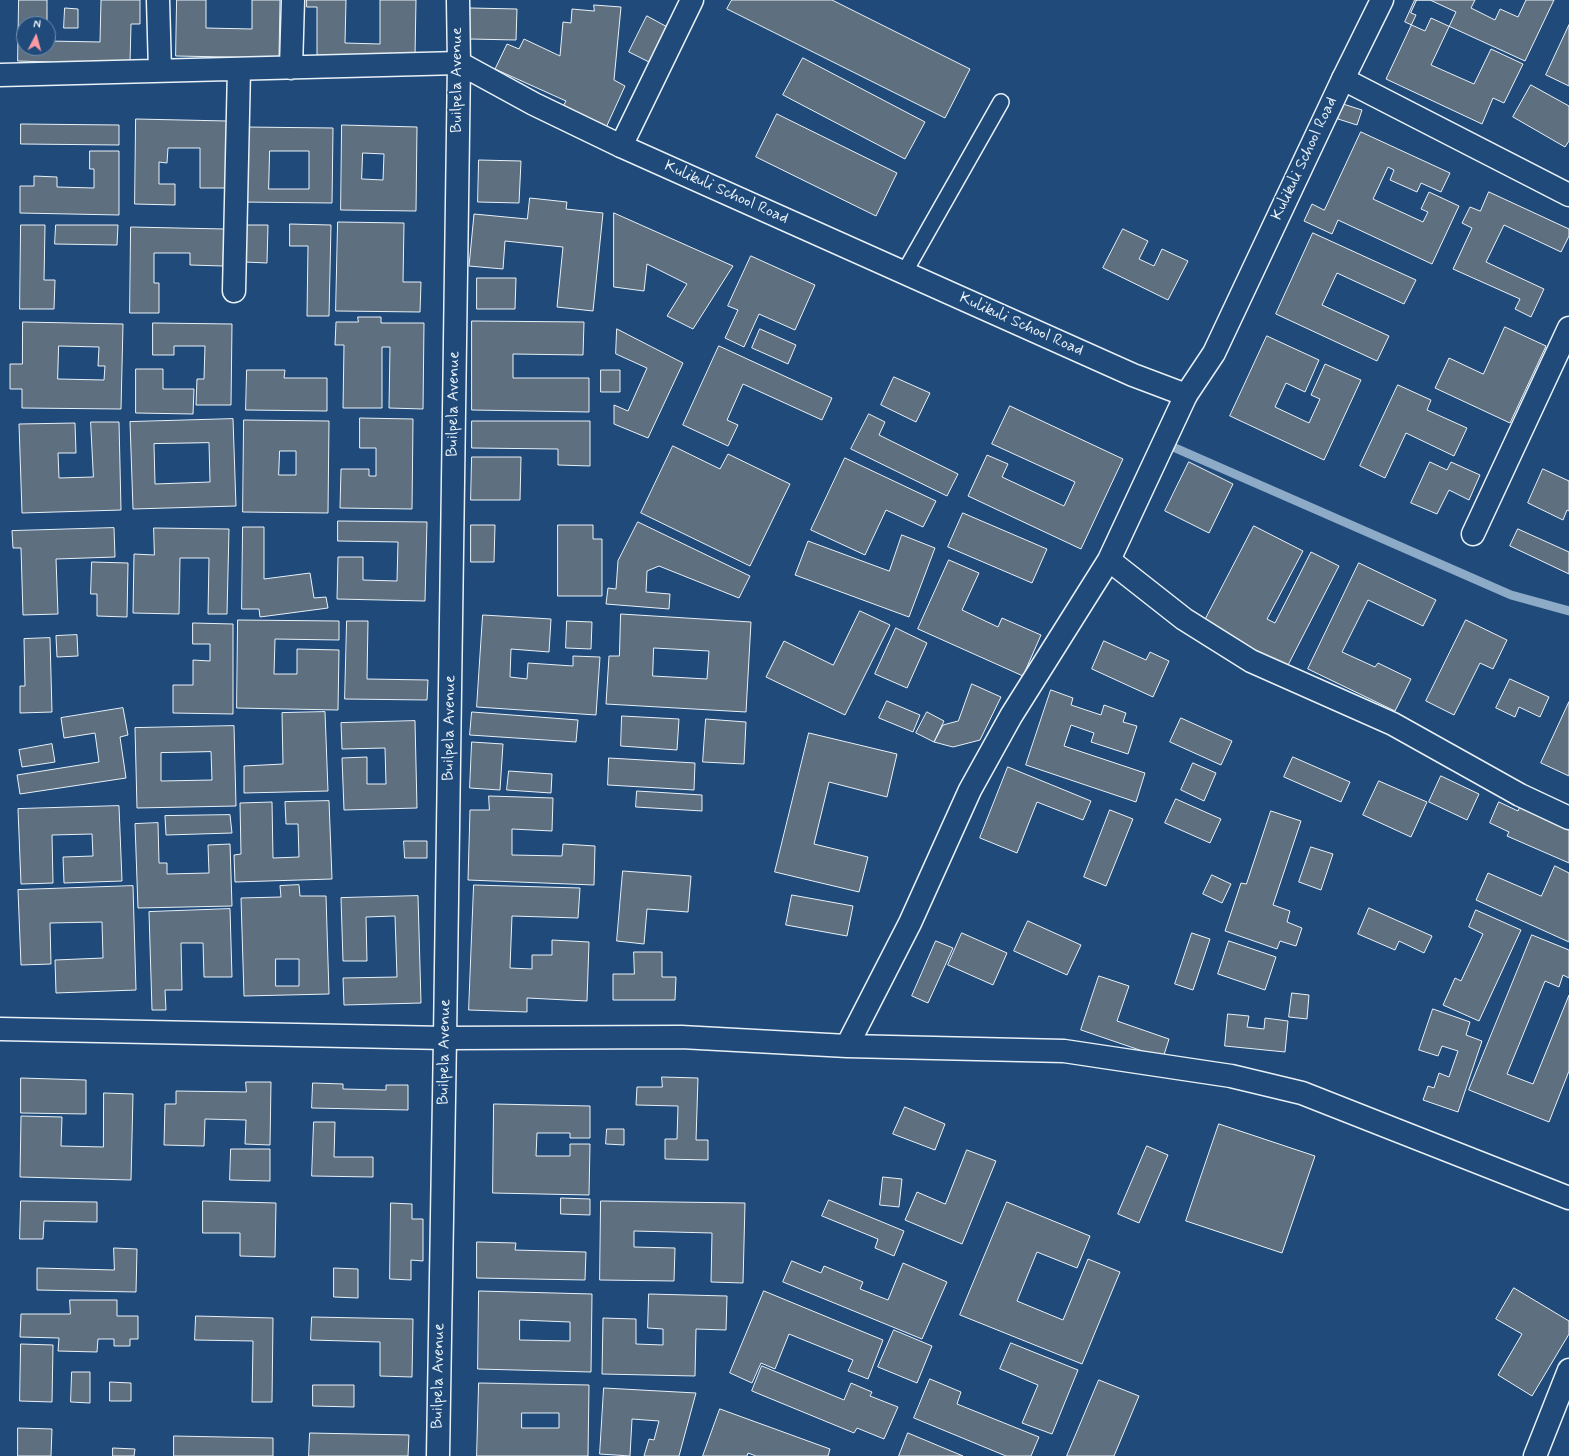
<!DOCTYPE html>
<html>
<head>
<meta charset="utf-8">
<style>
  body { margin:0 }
  #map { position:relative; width:1569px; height:1456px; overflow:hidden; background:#1f4a7a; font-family:Mynerve,sans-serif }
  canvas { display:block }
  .north { position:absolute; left:16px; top:16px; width:40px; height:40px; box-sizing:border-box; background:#1f4a7a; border:1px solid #6f8dac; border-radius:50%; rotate:6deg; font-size:11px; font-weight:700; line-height:16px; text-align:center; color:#e8f1f8 }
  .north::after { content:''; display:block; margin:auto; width:14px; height:18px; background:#ff9aa2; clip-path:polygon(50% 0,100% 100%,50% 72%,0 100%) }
</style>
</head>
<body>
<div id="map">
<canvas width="1569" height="1456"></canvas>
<div class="north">N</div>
</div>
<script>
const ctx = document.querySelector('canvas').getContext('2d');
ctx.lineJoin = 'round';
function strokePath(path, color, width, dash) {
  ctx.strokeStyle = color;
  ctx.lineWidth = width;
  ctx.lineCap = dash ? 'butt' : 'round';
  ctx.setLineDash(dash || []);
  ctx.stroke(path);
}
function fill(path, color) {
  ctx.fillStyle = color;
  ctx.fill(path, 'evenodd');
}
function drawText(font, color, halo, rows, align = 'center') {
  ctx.font = font + ' Mynerve,sans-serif';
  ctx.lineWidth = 3.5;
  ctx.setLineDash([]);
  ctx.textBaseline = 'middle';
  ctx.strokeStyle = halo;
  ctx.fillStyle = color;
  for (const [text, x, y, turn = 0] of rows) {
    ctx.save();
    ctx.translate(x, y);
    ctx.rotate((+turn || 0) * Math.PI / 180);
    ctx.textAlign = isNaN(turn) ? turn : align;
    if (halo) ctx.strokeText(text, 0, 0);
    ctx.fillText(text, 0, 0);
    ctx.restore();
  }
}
const stream = new Path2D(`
  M1173,447l338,148 58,16`);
const building = new Path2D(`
  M19,0h28v24h-23v24h24v-7l52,1 1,-42h39v24h-9l-1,39 -79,6v-7l-33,-1z
  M177,0h29v28l46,1v-29h28l-1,58 -103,-2z
  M307,0h39l-1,43 35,1v-44h36l-1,56 -98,-1v-48h-10z
  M732,0h100l138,69 -25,49 -218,-109z
  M1415,0h60l-4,8 24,12 5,-11 18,8 8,-17h28l-29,61 -94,-43 -6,13 -20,-9z
  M1417,0h13l26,12 -25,53 43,19 17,-35 32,15 -19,39 -11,-5 -11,26 -96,-45 30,-64 -5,-2z
  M594,5l27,2 -7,73 11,6 -21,46 -44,-20 6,-11 -71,-32 12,-25 12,5 5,-10 36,17 3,-34 8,1 1,-14 22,2z
  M65,8l13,1v19h-14z
  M470,8l47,1 -1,31 -46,-1z
  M647,16l24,13 -18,35 -24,-12z
  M1569,25v61l-23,-11z
  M803,58l122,64 -20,37 -122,-64z
  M1531,85l38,21v35l-4,6 -52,-30z
  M1343,104l19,6 -5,15 -19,-6z
  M777,114l120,59 -21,43 -120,-59z
  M136,119l91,2 -1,67h-26v-40h-32l-1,15 -8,-1v22h16v21l-40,-1z
  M21,124l98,1v20l-98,-1z
  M342,125l75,2 -1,84 -75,-1zM363,153l21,1 -1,26 -21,-1z
  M244,127l89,1 -1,75 -90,-1zM270,151h39v38h-40z
  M1361,132l89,41 -9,19 -20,-9 -4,9 -27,-12 4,-10 -6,-3 -15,32 50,23 5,-10 -7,-3 8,-17 30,14 -27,58 -94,-44 -6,14 -28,-13 8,-17 12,6z
  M90,151h29v64l-99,-2v-27h14v-10l23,1v10l37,1v-19h-4z
  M479,160l42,1 -2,42 -41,-1z
  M1489,192l80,37v7l-8,16 -57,-27 -18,37 58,27 -13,28 -16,-8 5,-10 -67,-30 19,-41 -10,-5 8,-16 10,4z
  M530,198l37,4 -1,7 37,4 -10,98 -36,-4 6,-60 -58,-6 -2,28 -34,-3 5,-52 53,5z
  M614,213l119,53 -40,63 -26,-13 20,-32 -40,-20 -3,27 -30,-4z
  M338,222l66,1 -1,59h18l-1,30 -84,-1z
  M290,224l41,1 -2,91h-22l1,-70h-18z
  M21,225h24l-1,55h11l-1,29h-34z
  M56,225h62l-1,20 -62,-1z
  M246,225h22l-1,38 -22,-1z
  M131,227l93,2 -1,37 -33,-1v-12h-36v30h5v30h-29z
  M1123,229l25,12 -9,18 15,7 8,-17 26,12 -20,39 -65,-32z
  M1313,233l103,47 -12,24 -67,-31 -15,32 67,31 -12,25 -101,-47z
  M751,256l64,29 -20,45 -36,-16 -15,33 -19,-9 13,-28 -10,-4z
  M477,278h39l-1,31h-38z
  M358,317h23v6h43l-1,86 -34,-1 1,-61h-8v61h-39l1,-63h-9l1,-23h22z
  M472,321l112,1 -1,33 -70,-1v24h76v34l-117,-2z
  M23,322l100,2 -2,85 -99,-1v-19h-12v-25h12zM59,346l40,1 -1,19h7l-1,14 -46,-1z
  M153,323l79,1 -1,81h-35l1,-26h7l1,-33h-31v9h-21z
  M1505,327l41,19 -36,77 -75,-35 14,-30 34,16z
  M617,329l66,34 -35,75 -34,-14v-19l14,6 19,-43 -31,-14z
  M760,329l36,16 -8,19 -36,-16z
  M1267,336l52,24 -14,32 -19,-9 -11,24 34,16 11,-24 -9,-4 14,-31 36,16 -37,80 -94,-44z
  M719,346l113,52 -10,22 -79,-36 -16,36 11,5 -10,21 -45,-21z
  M136,369h27v20h31l-1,25 -57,-1z
  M247,370h38l-1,8h43v33l-81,-1z
  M601,370h19v22h-19z
  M894,377l36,16 -14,29 -35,-17z
  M1398,385l33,15 -4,10 40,18 -13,28 -48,-23 -21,45 -25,-12z
  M1010,406l113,53 -42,90 -113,-53 19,-41 21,9 -6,13 62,29 11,-24 -83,-38z
  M869,414l16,8 -6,13 79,39 -11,22 -96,-47z
  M360,418l53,1 -1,90 -72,-1 1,-39h28v7h7v-28h-16z
  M233,419l3,87 -103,3 -3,-87zM209,443l1,39 -55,2 -1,-40z
  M244,420l85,1 -1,92 -85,-1zM280,451h16v24h-17z
  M472,421h118v45l-32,-1v-16l-86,-1z
  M91,422h28l2,88 -99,3 -3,-89 56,-1 1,30h-18l1,25 34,-1z
  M673,446l47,23 8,-15 62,30 -40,82 -109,-53z
  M472,457h49l-1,43h-49z
  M845,458l91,43 -13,26 -37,-17 -21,45 -54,-25z
  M1189,462l44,22 -24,49 -44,-22z
  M1430,462l17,8 4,-8 29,13 -11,25 -20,-10 -12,24 -26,-11z
  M1543,469l26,12v30l-2,-1 -4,10 -35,-17z
  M963,513l84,36 -15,34 -84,-36z
  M338,521l89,1 -2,79 -88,-2 1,-42h25v23l34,1 1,-39 -60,-1z
  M638,522l112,54 -11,22 -80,-32 -12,5 -1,21 24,2 -1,15 -63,-5 2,-16 8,1 2,-28z
  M471,525h24l-1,37h-23z
  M558,525h35v14h9v57h-44z
  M1254,526l49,25 -36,68 8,4 36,-71 28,14 -53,103 -84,-43z
  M243,527h21v52l46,-6 4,25 12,-1 2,11 -68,9 -1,-8h-17z
  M114,528l1,29 -59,2 2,55 -35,1 -2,-67h-8l-1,-17z
  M154,528l75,1 -2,85h-19l1,-56h-29l-1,56 -46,-1 1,-59 20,1z
  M1518,529l51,23v22l-59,-28z
  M902,535l33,13 -26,69 -114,-42 13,-34 81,30z
  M949,560l30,13 -17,37 36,17 4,-9 39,17 -18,41 -105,-47z
  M92,562l36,1 -1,54 -30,-1v-22h-6z
  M1359,563l77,37 -13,26 -55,-26 -26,52 33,15 3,-4 33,16 -16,32 -87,-42z
  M860,611l30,14 -45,90 -79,-38 18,-36 49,24z
  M621,614l130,8 -5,90 -140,-8 3,-48h10zM654,648l55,3 -2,28 -54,-3z
  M483,615l68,4 -2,33 -38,-3 -1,28 17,2 1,-16 45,3v-10l27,1 -4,58 -119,-8z
  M238,620l101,1v19l-64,-1 -1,35h23v-25l42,1 -1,60 -101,-2z
  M1466,620l41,20 -14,29 -13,-6 -26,52 -28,-14z
  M347,621h21l-1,58 61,1 -1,20 -82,-1z
  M567,621l25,1 -1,27 -25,-1z
  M193,623l40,1v90l-60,-1v-28h20v-25l17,1v-17h-17z
  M896,628l31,15 -20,45 -32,-14z
  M77,635l1,21 -21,1 -1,-21z
  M50,638l2,74 -32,1v-27h5l-1,-47z
  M1104,641l42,19 4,-8 19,9 -16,36 -61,-28z
  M1510,679l39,18 -9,20 -21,-10 -4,10 -19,-9z
  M972,684l29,13 -21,43 -27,7 -19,-5 9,-17 15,-4z
  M1051,690l22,8 -2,7 30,10 3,-10 22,8 -3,9 14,4 -9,28 -37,-12 3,-9 -23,-8 -7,21 81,27 -9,29 -110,-37z
  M887,701l33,14 -7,17 -34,-14z
  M1569,702v74l-28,-13z
  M123,708l5,27 -8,2 6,41 -106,16 -3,-19 82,-13 -4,-29 -31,5 -3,-20z
  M325,712l3,79 -84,2v-27l39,-2 -1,-51z
  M472,712l106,8 -2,22 -106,-7z
  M927,712l17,9 -10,21 -18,-9z
  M622,716l57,3 -2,31 -56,-4z
  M1181,718l51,23 -11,24 -51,-23z
  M706,719l40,3 -2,42 -41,-2z
  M415,721l2,87 -73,2 -2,-52 25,-1v27h19l-1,-36 -43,1 -1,-26z
  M234,726l2,80 -99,2 -2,-80zM211,752l1,28 -51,1v-28z
  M809,733l88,21 -10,43 -58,-15 -15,62 54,13 -9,35 -84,-20z
  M472,742l31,2 -3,46 -30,-2z
  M52,744l3,18 -33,5 -3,-17z
  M1293,757l57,25 -9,20 -57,-25z
  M609,758l86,5 -1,27 -86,-5z
  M1193,763l23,10 -12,28 -23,-11z
  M1008,767l83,34 -8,19 -46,-18 -20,51 -37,-15z
  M509,771l43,3 -1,19 -44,-3z
  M1441,776l38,18 -12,26 -38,-18z
  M1379,781l48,21 -16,35 -48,-22z
  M637,791l65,4v16l-66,-4z
  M489,796l64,2 -1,33 -40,-2v26l50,1 1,-12 32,2 -1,39 -126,-5 2,-70h19z
  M1176,799l45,20 -11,24 -45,-20z
  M329,801l3,78 -97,3 -1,-27 7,-1 -1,-51 32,-1 1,56 26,-1 -1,-33h-12l-1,-22z
  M1499,802l19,9 3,-7 48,22v37l-62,-27 2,-4 -19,-9z
  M119,806l3,75 -58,2 -1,-26 30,-1 -1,-22 -40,1 1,48 -32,1 -3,-75z
  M1110,810l23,9 -27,67 -22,-9z
  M1271,811l30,10 -28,84 17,6 -3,11 15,6 -6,18 -16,-5 -3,8 -52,-18 16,-48 5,1z
  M230,815l2,18 -66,2 -1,-19z
  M158,823l1,40h8v11l42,-1 -1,-28 22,-1 2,62 -94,2 -3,-84z
  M404,841h23v17h-22z
  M1311,847l22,7 -12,36 -22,-8z
  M1555,866l14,7v69l-93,-42 12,-27 53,23z
  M623,871l68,5 -3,36 -41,-3 -3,35 -27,-3z
  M1212,875l19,9 -9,19 -19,-9z
  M299,885l1,11h26l3,98 -85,2 -3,-98 40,-1 -1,-11zM276,959h23v27h-23z
  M474,885l106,3 -2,30 -66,-2 -2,52 22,1v-14h20v-15l37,2 -2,59 -60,-3v14l-58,-2z
  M133,886l3,104 -80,3 -1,-33 48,-2 -1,-36 -52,1 1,41 -30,1 -3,-75z
  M792,895l61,11 -6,30 -61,-11z
  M418,896l3,107 -77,2 -1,-27 54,-1 -2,-61 -29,1 1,44h-24l-2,-63z
  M1369,908l63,28 -8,17 -25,-12 -4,9 -37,-16z
  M230,909l2,68h-28l-1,-34h-22l1,47h-17l1,20h-14l-3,-98z
  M1476,910l45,20 -42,91 -36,-16 12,-27 6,3 22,-47 -14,-7z
  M1028,921l53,24 -14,30 -53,-24z
  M962,933l45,20 -14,32 -45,-20z
  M1192,933l18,6 -17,51 -18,-6z
  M1532,935l37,15v28l-6,-3 -4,12 -14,-6 -38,93 26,10 36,-89v76l-20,51 -80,-32z
  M936,941l17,7 -25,55 -16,-7z
  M1229,941l47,16 -11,33 -47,-16z
  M634,952h28v25h14l-1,23h-62v-26h21z
  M1099,976l30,10 -12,35 52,18 -6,19 -82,-28z
  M1292,993l17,2 -2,24 -18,-2z
  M1433,1009l37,13 -4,13 16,6 -24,71 -35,-12 5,-14 6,2 5,-15 10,4 9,-26 -16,-5 -4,10 -19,-6z
  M1228,1014l21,2 -2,11 17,2 1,-11 23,3 -3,31 -60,-6z
  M662,1077l36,1 -2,62h12v20l-43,-1v-20h12l1,-33 -42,-1 1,-18h25z
  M21,1078l65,2v34l-65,-1z
  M246,1082h25l-1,63 -25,-1 1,-24 -41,-1 -1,27 -40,-1 1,-41h11v-13l70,1z
  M313,1083l30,1v5l43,1v-5h22v25l-96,-2z
  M104,1093l29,1 -2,86 -111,-3 1,-61 41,1 -1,29 42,1z
  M494,1104l96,2v32h-20v-5h-33l-1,23h34v-12h20l-1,51 -96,-2z
  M905,1107l40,17 -10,26 -42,-16z
  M314,1122h21l-1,35h39v20l-61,-1z
  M1219,1124l96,32 -33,97 -96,-32z
  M607,1129h17v16l-18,-1z
  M1147,1146l21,9 -29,68 -21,-9z
  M231,1149h39v32l-40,-1z
  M967,1150l29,11 -34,83 -57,-24 12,-28 28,12z
  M883,1177l19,2 -3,28 -19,-2z
  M561,1198l29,1v16l-29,-1z
  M829,1200l75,31 -10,25 -19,-8 3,-9 -56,-23z
  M21,1201l76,1v20l-53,-1 -1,18h-23z
  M203,1201l73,2 -1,54 -35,-1v-23h-37z
  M601,1201l144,2 -2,80 -32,-1 1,-49 -78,-2v16l41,1 -1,33 -74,-1z
  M1007,1202l83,34 -13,32 -40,-16 -20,49 46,19 25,-61 32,13 -38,92 -122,-49z
  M391,1203l21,1v15h11v42l-12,-1v20l-21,-1z
  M477,1242l39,1 -1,7 71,2 -1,28 -108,-2z
  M114,1248l23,1 -1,43 -99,-2v-22l77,2z
  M792,1261l29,12 3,-7 39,16 -3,7 28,11 15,-37 44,19 -25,57 -139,-57z
  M334,1268l24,1v29l-24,-1z
  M1514,1288l55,33v13l-37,62 -34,-21 24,-41 -26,-15z
  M479,1291l113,3 -1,78 -113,-3zM520,1320l50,2v19l-50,-1z
  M764,1291l119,49 -15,39 -20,-8 5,-11 -64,-26 -14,35 -14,-6 -9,20 -22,-10z
  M649,1294l78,2 -1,34 -30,-1 -1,47 -93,-2 1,-56 33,1v25l27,1v-16l-15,-1z
  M70,1300h47v16h21v23h-8v7h-16v-7h-16l-1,13 -39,-1 1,-13 -39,-1 1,-23h49z
  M196,1316l77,2 -1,84h-20l1,-61 -58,-1z
  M312,1317l101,2 -1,58 -32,-1v-34l-69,-2z
  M894,1330l38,16 -15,37 -39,-16z
  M1011,1343l67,27 -26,64 -30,-11 16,-38 -38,-16z
  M21,1344l32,1 -1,57 -32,-1z
  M762,1366l82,34 7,-17 21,9 -2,4 28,11 -14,32 -27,-11 -3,5 -102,-42z
  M72,1372h18v31l-19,-1z
  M930,1379l31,13 -4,12 82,33 -8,19h-25l-92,-38z
  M1099,1380l40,16 -25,60h-47z
  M110,1382l21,1v18h-21z
  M479,1383l110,2 -1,71h-111zM522,1413h37v15h-37z
  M313,1385h41v22l-41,-1z
  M604,1388l92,5 -17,63h-35l5,-17 5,1 5,-19 -27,-2 -2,37 -30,-2z
  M720,1409l110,40 -2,7h-72l-8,-3 -1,3h-44z
  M18,1428l34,1 -1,27h-33z
  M310,1433l99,2 -1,21h-99z
  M908,1433l55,23h-64z
  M174,1436l99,2v18h-99z
  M113,1448l22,1 -1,7h-21z`);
const service = new Path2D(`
  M904,273l97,-171`);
const minor = new Path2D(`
  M158,0l2,71
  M291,68l2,-68
  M0,75l459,-12
  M1343,79l226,116
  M621,146l71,-146
  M234,291l5,-222
  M1473,534l96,-206
  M1109,560l75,59 67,42 142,63 127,71 49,23
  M0,1029l445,9 236,-1 166,9 217,5 167,25 71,17 267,105
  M847,1046l63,-123 60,-133 41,-74 98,-156 77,-165
  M1535,1456l34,-86`);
const tertiary = new Path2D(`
  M459,63l75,41 87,42 512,229 53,20 28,-42 129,-274 39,-79
  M438,1456l7,-418 14,-975 -1,-63`);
const streetNames = [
  ["Builpela Avenue",458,80,-90],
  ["Kulikuli School Road",1305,159,-65],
  ["Kulikuli School Road",726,193,24],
  ["Kulikuli School Road",1021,325,24],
  ["Builpela Avenue",454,404,-89],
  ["Builpela Avenue",450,728,-89],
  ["Builpela Avenue",445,1052,-89],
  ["Builpela Avenue",439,1376,-89]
];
strokePath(stream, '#8daac7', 9);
fill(building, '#5e6f7f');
strokePath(building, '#e8f1f8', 1);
strokePath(service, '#e8f1f8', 18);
strokePath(minor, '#e8f1f8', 25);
strokePath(tertiary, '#e8f1f8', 25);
strokePath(service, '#1f4a7a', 15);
strokePath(minor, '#1f4a7a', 22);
strokePath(tertiary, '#1f4a7a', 22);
drawText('16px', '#e8f1f8', '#1f4a7a', streetNames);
</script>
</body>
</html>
